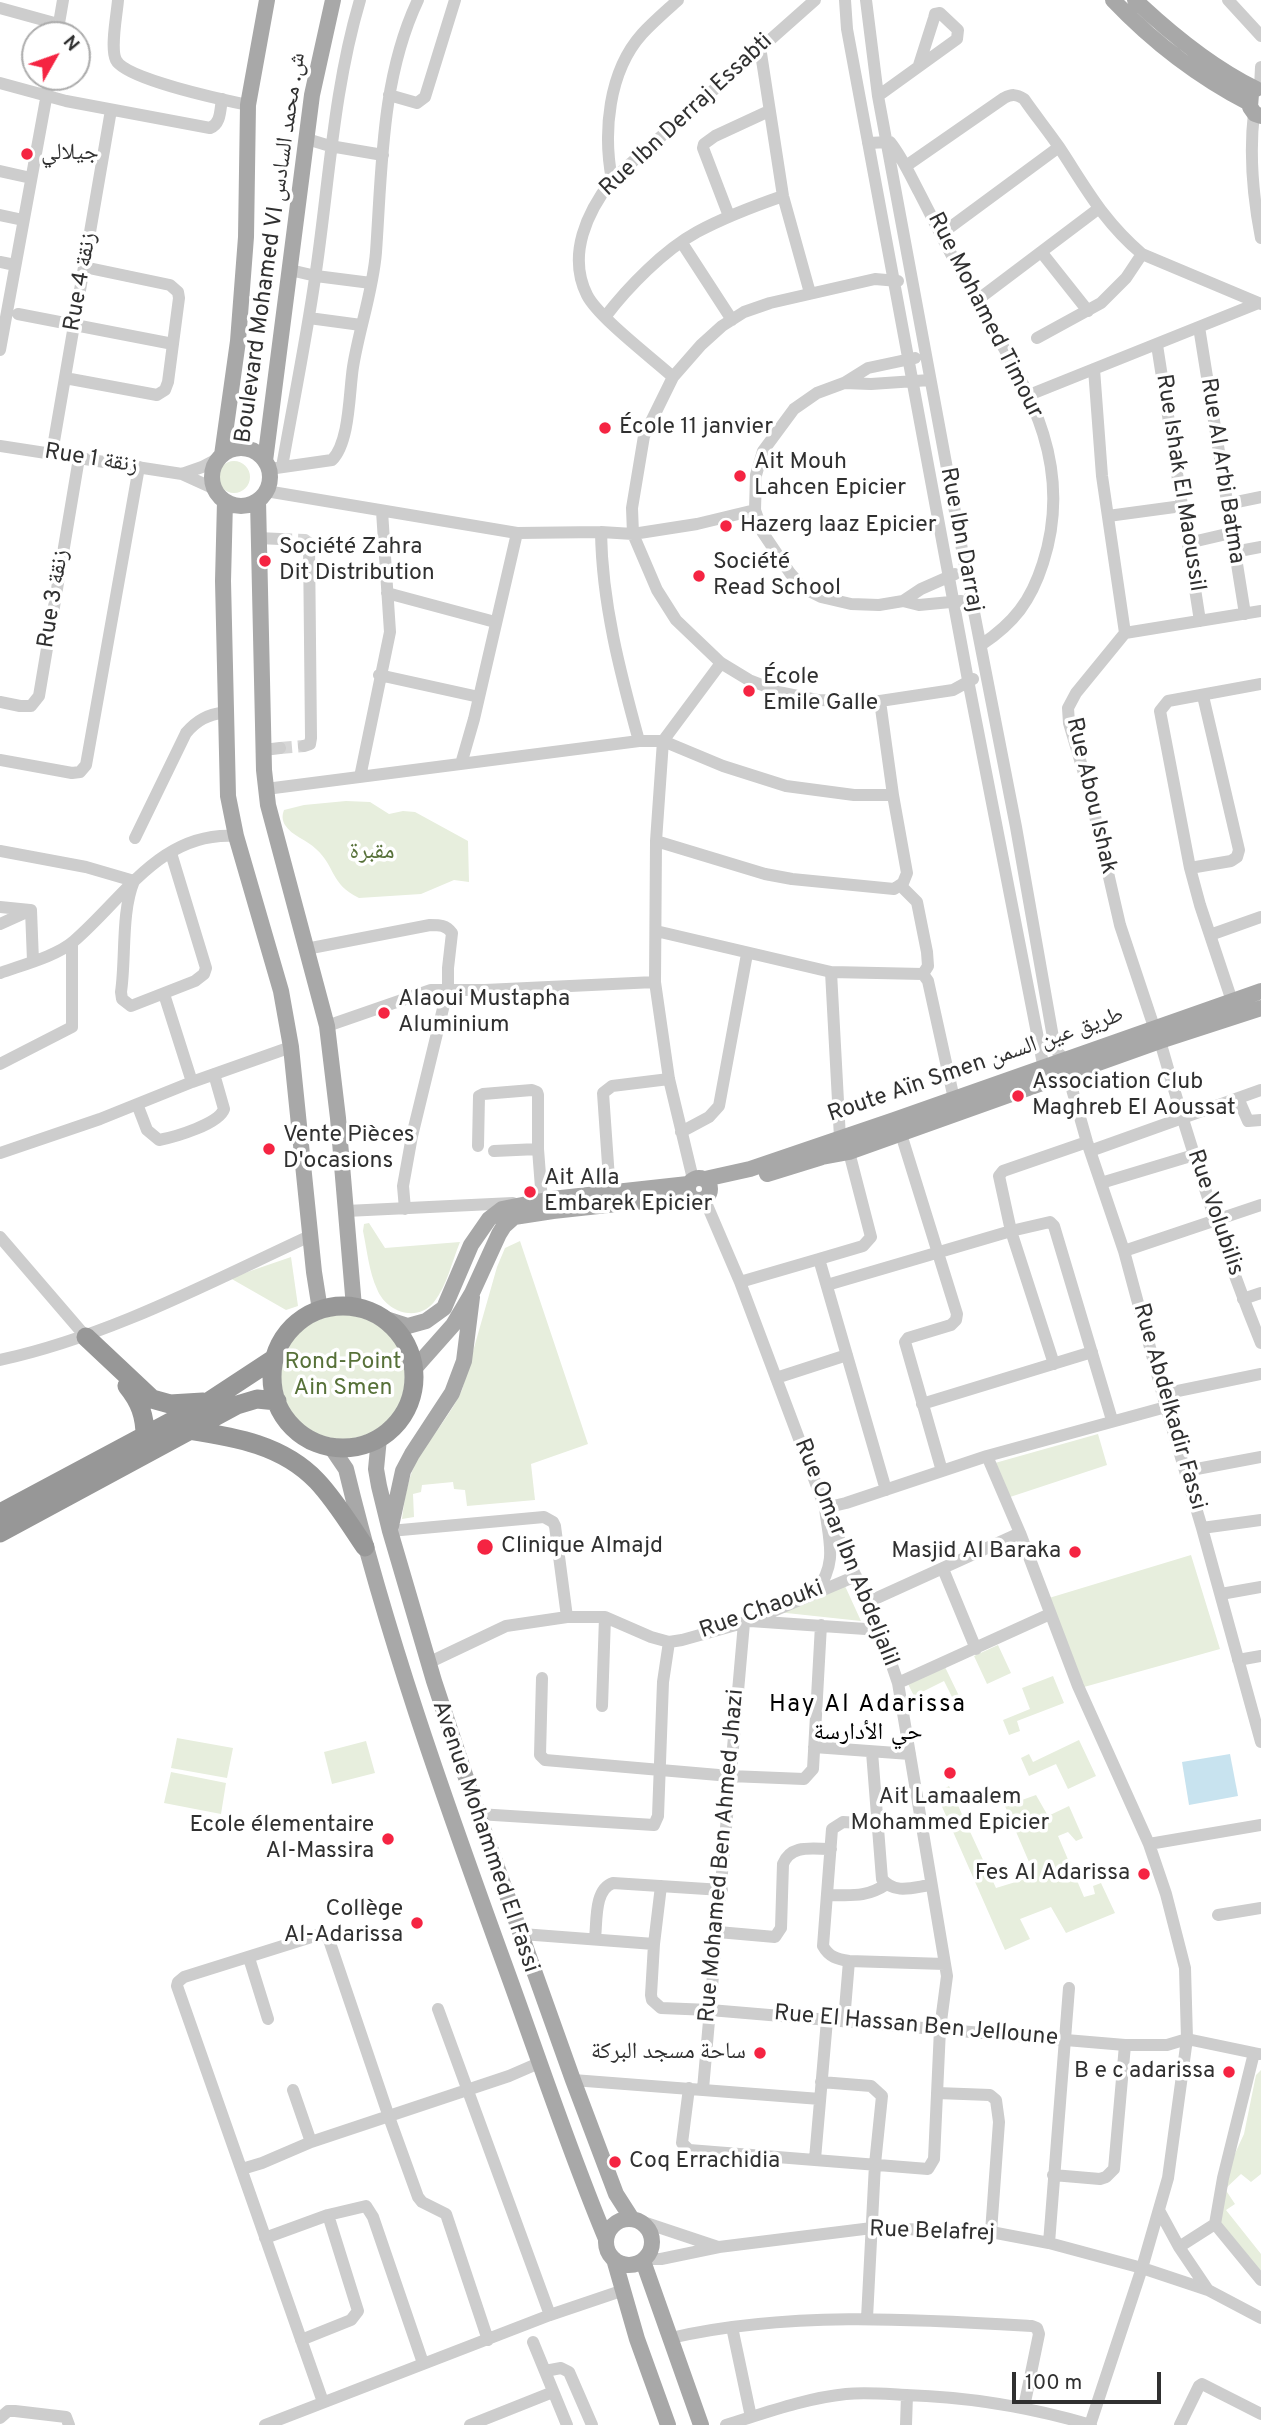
<!DOCTYPE html>
<html>
<head>
<meta charset="utf-8">
<style>
  body { margin:0 }
  #map { position:relative; width:1261px; height:2425px; overflow:hidden; background:#fff; font-family:Overpass,sans-serif }
  canvas { display:block }
  .north { position:absolute; left:21px; top:21px; width:70px; height:70px; box-sizing:border-box; background:#fff; border:2px solid #acacac; border-radius:50%; rotate:50deg; font-size:19px; font-weight:700; line-height:28px; text-align:center; color:#303030 }
  .north::after { content:''; display:block; margin:auto; width:24px; height:32px; background:#f52442; clip-path:polygon(50% 0,100% 100%,50% 72%,0 100%) }
  .scale { position:absolute; left:1012px; top:2372px; width:149px; height:32px; box-sizing:border-box; border:4px solid #303030; border-top:0; padding-left:9px; font-size:21px; line-height:24px; white-space:nowrap; color:#303030; -webkit-text-stroke:5px #fff; paint-order:stroke }
</style>
</head>
<body>
<div id="map">
<canvas width="1261" height="2425"></canvas>
<div class="north">N</div>
<div class="scale">100 m</div>
</div>
<script>
const ctx = document.querySelector('canvas').getContext('2d');
ctx.lineJoin = 'round';
function fill(path, color) {
  ctx.fillStyle = color;
  ctx.fill(path, 'evenodd');
}
function strokePath(path, color, width, dash) {
  ctx.strokeStyle = color;
  ctx.lineWidth = width;
  ctx.lineCap = dash ? 'butt' : 'round';
  ctx.setLineDash(dash || []);
  ctx.stroke(path);
}
function drawText(font, color, halo, rows, align = 'center') {
  ctx.font = font + ' Overpass,"Noto Naskh Arabic",sans-serif';
  ctx.lineWidth = 7;
  ctx.setLineDash([]);
  ctx.textBaseline = 'middle';
  ctx.strokeStyle = halo;
  ctx.fillStyle = color;
  for (const [text, x, y, turn = 0] of rows) {
    ctx.save();
    ctx.translate(x, y);
    ctx.rotate((+turn || 0) * Math.PI / 180);
    ctx.textAlign = isNaN(turn) ? turn : align;
    if (halo) ctx.strokeText(text, 0, 0);
    ctx.fillText(text, 0, 0);
    ctx.restore();
  }
}
const green = new Path2D(`
  M218 477a16 16 0 1 1 32 0a16 16 0 1 1-32 0Z
  M346,801l24,1 19,12 14,-3 12,1 53,29 1,41 -15,-2 -33,14 -62,4c-29,-14 -23,-31 -43,-49 -9,-9 -24,-13 -31,-24 -3,-5 -3,-10 -1,-15l20,-5z
  M369,1223l16,25 75,-6c-8,19 -13,44 -26,60 -17,21 -48,10 -57,-13 -8,-17 -10,-39 -14,-58l1,-7z
  M520,1241l68,203 -57,20 4,36 -68,6 -2,-16 -11,-1 -1,-7 -31,3 -1,7 -8,2 1,23 -12,2c3,-23 6,-44 18,-64 14,-22 31,-41 42,-65l35,-123 8,-19z
  M291,1257l7,49 -12,4 -56,-32z
  M281 1377a62 62 0 1 1 124 0a62 62 0 1 1-124 0Z
  M1098,1434l9,31 -103,34 -9,-36z
  M1191,1555l29,94 -136,38 -35,-89z
  M845,1586l16,35 -84,-9z
  M998,1645l13,28 -24,11 -13,-28z
  M945,1667l15,31 -6,3 -10,-20 -30,15 -6,-12z
  M1053,1676l11,27 -47,18 3,10 -11,4 -6,-15 27,-11 -8,-21z
  M177,1738l56,10 -6,30 -56,-10z
  M1079,1740l17,36 -28,13 -12,-25 -27,12 -8,-18 8,-4 4,8z
  M366,1741l9,32 -43,11 -8,-32z
  M171,1772l55,11 -5,31 -57,-11z
  M949,1786l47,102 39,-12 -30,-70 31,-11 12,21 21,-10 14,32 -7,3 -8,-9 -10,4 26,61 11,-3 -2,-8 8,-3 14,30 -49,20 -15,-26 -31,12 10,20 -25,11 -69,-157z
  M1261,2070v104l-10,8 -10,-8 -16,15 10,15 -9,6 35,44v20l-46,-55 6,-35 23,-50 12,-59z`);
const water = new Path2D(`
  M1230,1754l8,42 -49,9 -7,-43z`);
const minorTunnel = new Path2D(`
  M280,539l25,1 4,3
  M280,748l24,-2`);
const minor = new Path2D(`
  M118,0c-1,14 -8,48 -2,60 9,19 108,40 132,45
  M845,0l2,29 121,651 76,389
  M866,0l12,96 88,475 50,256 38,216 4,10 9,8
  M1228,0l33,36
  M0,8l58,16
  M57,35l6,-35
  M760,47l23,149 27,97
  M0,83l66,18 144,27c11,-4 10,-18 12,-29
  M1260,88l1,-21
  M389,95l28,8 8,-6 30,-97
  M878,96l79,-57 1,-9 -18,-17 -5,1 -1,4 -15,47
  M1254,113c-5,42 -1,84 7,125
  M307,139l23,7 53,9
  M868,143l22,-1c12,15 20,33 29,50 14,27 27,54 42,80 50,94 119,177 82,291 -12,38 -29,60 -62,82
  M906,166l98,-68c8,-4 12,-4 20,1 11,16 24,32 35,48 27,41 44,74 83,107l119,50
  M0,171l31,7
  M612,180c-9,-47 -4,-108 30,-146 11,-12 24,-23 36,-34
  M0,215l23,5
  M729,216l-26,-68 1,-4 11,-8 54,-25
  M941,234l118,-87
  M682,243l50,77
  M1042,253l46,58
  M0,262l15,3
  M290,270l26,6 55,7
  M898,281l-23,-2 -105,24 -26,9 -22,14 -21,19 -28,32 -29,59 -12,72 1,26 24,56 19,30 45,43 28,17 34,13 34,7 63,1 73,-11 20,-11
  M976,301l122,-92
  M18,314l155,30
  M605,317c23,-30 59,-67 92,-85 28,-15 57,-26 86,-36
  M309,318l52,7
  M1199,327l46,287
  M1037,338l64,-35 25,-25 16,-24
  M1157,345l43,276
  M0,350l50,-273
  M915,358l-47,10 -24,15 -27,10 -23,16 -31,42 -7,24 -1,35 8,23 27,40 13,15 18,9 30,7 28,1 24,-4 16,4 42,-4
  M1094,369l8,107 23,157 -49,60 -8,15 1,15 20,67 31,135 34,102
  M673,377c-21,-19 -75,-60 -86,-82 -20,-40 0,-83 25,-115l203,-180
  M65,378l92,17 8,-5 3,-8 11,-84 -1,-6 -8,-7 -86,-18
  M844,383l27,1 59,-4
  M1029,395l227,-91
  M0,446l182,28 33,15
  M52,453l59,-343
  M282,467c11,-63 24,-126 33,-189 14,-93 18,-187 45,-278
  M269,469l63,-9c18,-18 17,-68 21,-93 6,-38 20,-76 23,-115 6,-84 5,-174 42,-252
  M182,474l20,-7 17,-9
  M266,491l251,42 84,-1 32,2 64,-10 58,-14
  M1227,504l34,-7
  M1108,516l74,-10
  M601,532c1,71 19,140 38,209
  M258,538l22,1
  M1188,543l43,-10
  M1234,552l27,-5
  M387,593l108,29
  M903,601l18,-12 34,-15
  M1125,633l136,-22
  M379,675l100,22
  M0,702l20,4h11l8,-10 40,-238
  M304,746l6,-2 1,-6 -2,-195
  M264,750l16,-2
  M0,760l72,13 8,-1 6,-7 53,-298
  M461,764l13,-45 43,-186
  M360,777l30,-145 -8,-121
  M266,789l373,-48h24l60,25 63,20 68,9h39
  M135,838l51,-105c11,-13 21,-18 39,-21
  M656,841l109,33 27,5 102,10 9,-6 4,-10 -14,-78 -13,-94
  M0,851l86,16 48,14c-13,31 -8,77 -13,111l1,7 9,7 64,-25 9,-7 2,-6 -35,-115
  M1190,868l41,-7 6,-4 2,-7 -36,-154
  M901,886l16,16 10,50 1,14 -5,8
  M0,907l30,3
  M31,910l2,51
  M0,924l31,-14
  M656,931l175,41 92,2 5,7 26,118
  M1210,935l51,-18
  M306,949l124,-24c10,0 16,0 22,8l-4,35v20l-36,148 -9,50 2,23
  M831,972l9,166
  M0,973c22,-8 57,-17 74,-32 51,-44 87,-110 162,-105
  M164,994l28,88
  M1232,1001l-32,-96 -10,-37 -30,-157 8,-10 93,-17
  M327,1026l104,-36h54l170,-8
  M1160,1041c29,102 61,204 101,302
  M0,1064l72,-37v-84
  M1068,1075l19,67 37,109 42,156 36,121 59,214
  M1238,1098l10,23 13,-1
  M137,1104l10,26 12,10c16,-3 60,-16 65,-31l-10,-35
  M681,1132l28,-15 10,-11 28,-152
  M901,1134l56,180 -1,6 -5,5 -43,13 -3,4 37,129
  M478,1146l1,-50 4,-2 49,-4 5,2 1,3v54
  M494,1151l44,-2 4,52
  M1090,1151l171,-61
  M0,1153l100,-34 92,-37 99,-35
  M693,1179l-24,-100 -14,-97 1,-141 7,-100 58,-78
  M1101,1183l93,-28
  M610,1193l-7,-100 9,-7 57,-7
  M346,1211l167,-8
  M0,1237l86,100
  M1124,1251l137,-46
  M819,1259l44,-13 8,-9 -22,-85
  M740,1282l79,-23 67,231
  M827,1285l184,-54 39,-9 4,4 58,194
  M1243,1299l18,-6
  M0,1360c110,-24 210,-78 312,-125
  M1054,1364l-43,-133 -12,-55 4,-5 84,-29
  M776,1378l71,-23
  M1163,1394l98,-20
  M922,1404l170,-52
  M987,1456l33,77 58,153 71,158 17,50 19,74 2,71 -19,139 -26,90 -52,157
  M1186,1471l75,-14
  M1202,1528l59,-8
  M390,1531l154,-14 9,5 2,4 12,91
  M943,1569l33,80
  M816,1592c22,-30 13,-50 9,-84l21,-5 141,-47 179,-49
  M1221,1594l40,-7
  M868,1602l152,-69
  M750,1621l130,9
  M1238,1660l23,-4
  M428,1663l78,-37 61,-9h38l46,20 18,5 13,-2 68,-19 106,-45
  M542,1678l-2,77 5,5 185,16 74,3 9,-10 8,-144
  M898,1683l152,-69
  M602,1706l3,-89
  M814,1747l96,7
  M872,1752l10,127c13,16 32,8 49,6
  M478,1814l176,11 4,-9 5,-134 6,-40
  M877,1824l-34,-2 -11,7 -9,117c6,11 14,13 26,15l96,3
  M1149,1844l112,-19
  M661,1886l-7,58 -3,51 1,5 9,8 49,2 415,35h42l20,-6
  M827,1895c24,0 39,3 60,-11
  M1218,1915l43,-7
  M718,1932l57,5 6,-9 2,-64c8,-20 29,-15 48,-15
  M522,1934l132,10
  M595,1939c2,-17 -1,-50 18,-56l109,7
  M249,1958l19,61
  M438,2009l112,306
  M844,2021l5,-60
  M1187,2039l72,15
  M573,2080l247,19
  M821,2082l50,4 11,10 -7,68 -8,154
  M689,2088l-7,55 7,7 239,19 6,-10 6,-130 7,-53 -49,-293 -18,-53 -55,-122 -85,-226 -36,-84
  M703,2089l41,-466
  M293,2090l18,52
  M937,2093l53,2 6,5 3,22 -8,110
  M815,2159l12,-139
  M242,2169l20,-6 49,-21 198,-66 30,-13
  M1053,2175l47,4 6,-2 8,-8 11,-124
  M1160,2212l19,35 29,43
  M640,2221l78,26
  M1215,2224l46,56
  M265,2238l63,-23 38,-9 7,11 50,146
  M1049,2243l20,-255
  M1179,2247l36,-23 8,-46 31,-125
  M645,2259h16l58,-12 153,-19 119,4 58,11 93,25 66,22 53,28
  M732,2327l19,90
  M671,2338c116,-27 243,-19 361,-12l5,2 2,6 -15,73
  M301,2340l50,-20 7,-9 -30,-96
  M533,2342l34,83
  M545,2371l16,-3 8,4 23,53
  M323,2402l-146,-416 1,-4 6,-5 137,-43 7,3 61,180 29,80 4,5 24,12 42,126
  M0,2418l8,-7h7l51,6 3,8
  M265,2425l285,-110 71,-24
  M470,2425l83,-33
  M726,2425c39,-12 80,-27 120,-31 20,-2 40,0 60,1 63,2 124,12 185,30
  M906,2425l1,-30
  M1180,2425l19,-39 3,-2 59,30`);
const major = new Path2D(`
  M1113,0c39,41 86,77 136,103
  M1135,0c36,34 76,67 121,89
  M1251,94l-1,13 5,7 6,2
  M212 477a29 29 0 1 1 58 0a29 29 0 1 1-58 0Z
  M222,455l16,-114 8,-104 2,-132 19,-105
  M265,461l47,-366 21,-95
  M258,500l6,270 4,35 59,221 11,92 16,189
  M225,501l-2,80 5,215 8,40 45,155 10,56 23,225 6,38
  M767,1174l55,-17 27,-5 311,-111 101,-33
  M688 1189a11 11 0 1 1 22 0a11 11 0 1 1-22 0Z
  M705,1179l45,-10 144,-49 367,-129
  M380,1317l28,9 18,-5 18,-13 27,-63 18,-26 13,-10 50,-10 136,-15
  M414,1369l39,-44 19,-32 27,-59 5,-8 10,-9 39,-6 137,-15
  M379,1438l-3,31 3,17 11,45 44,150 44,133 95,266 43,114 16,25
  M331,1447l15,22c40,166 97,326 155,486 35,95 66,191 105,284
  M391,1526l12,-55 9,-17 40,-61 12,-32 8,-64
  M606 2242a23 23 0 1 1 46 0a23 23 0 1 1-46 0Z
  M614,2259l23,80 31,86
  M643,2261l58,164`);
const highway = new Path2D(`
  M272 1377a71 71 0 1 1 142 0a71 71 0 1 1-142 0Z
  M86,1337l66,62 18,5 33,-2
  M127,1386c13,16 18,30 18,50
  M189,1430c46,7 94,15 128,51 18,19 33,44 48,66
  M0,1513l208,-111 67,-44
  M0,1533l237,-128 20,-6 20,2`);
const markers = [
  [27,154,7,"#f52442"],
  [605,428,7,"#f52442"],
  [740,476,7,"#f52442"],
  [726,526,7,"#f52442"],
  [265,561,7,"#f52442"],
  [699,576,7,"#f52442"],
  [749,691,7,"#f52442"],
  [384,1013,7,"#f52442"],
  [1018,1096,7,"#f52442"],
  [269,1149,7,"#f52442"],
  [530,1192,7,"#f52442"],
  [485,1547,9,"#f52442"],
  [1075,1552,7,"#f52442"],
  [950,1773,7,"#f52442"],
  [388,1839,7,"#f52442"],
  [1144,1874,7,"#f52442"],
  [417,1923,7,"#f52442"],
  [760,2053,7,"#f52442"],
  [1229,2072,7,"#f52442"],
  [615,2162,7,"#f52442"]
];
const streetNames = [
  ["Rue Ibn Derraj Essabti",687,116,-43],
  ["Boulevard Mohamed VI ش. محمد السادس",272,248,-82],
  ["Rue 4 زنقة",82,282,-80],
  ["Rue Mohamed Timour",984,316,63],
  ["Rue 1 زنقة",91,460,9],
  ["Rue Al Arbi Batma",1221,471,81],
  ["Rue Ishak El Maoussil",1179,483,81],
  ["Rue Ibn Darraj",960,540,79],
  ["Rue 3 زنقة",55,599,-81],
  ["Rue Abou Ishak",1090,796,77],
  ["Route Aïn Smen طريق عين السمن",976,1066,-19],
  ["Rue Volubilis",1214,1213,71],
  ["Rue Abdelkadir Fassi",1168,1407,74],
  ["Rue Omar Ibn Abdeljalil",845,1553,68],
  ["Rue Chaouki",762,1611,-20],
  ["Avenue Mohammed El Fassi",484,1837,71],
  ["Rue Mohamed Ben Ahmed Jhazi",723,1856,-85],
  ["Rue El Hassan Ben Jelloune",916,2027,5],
  ["Rue Belafrej",932,2233,2]
];
const poiNames = [
  ["جيلالي",41,154],
  ["École 11 janvier",619,428],
  ["Ait Mouh",754,463],
  ["Lahcen Epicier",754,489],
  ["Hazerg Iaaz Epicier",740,526],
  ["Société Zahra",279,548],
  ["Dit Distribution",279,574],
  ["Société",713,563],
  ["Read School",713,589],
  ["École",763,678],
  ["Emile Galle",763,704],
  ["Alaoui Mustapha",398,1000],
  ["Aluminium",398,1026],
  ["Association Club",1032,1083],
  ["Maghreb El Aoussat",1032,1109],
  ["Vente Pièces",283,1136],
  ["D'ocasions",283,1162],
  ["Ait Alla",544,1179],
  ["Embarek Epicier",544,1205],
  ["Clinique Almajd",501,1547],
  ["Masjid Al Baraka",1061,1552,"right"],
  ["Ait Lamaalem",950,1798,"center"],
  ["Mohammed Epicier",950,1824,"center"],
  ["Ecole élementaire",374,1826,"right"],
  ["Al-Massira",374,1852,"right"],
  ["Fes Al Adarissa",1130,1874,"right"],
  ["Collège",403,1910,"right"],
  ["Al-Adarissa",403,1936,"right"],
  ["ساحة مسجد البركة",746,2053,"right"],
  ["B e c adarissa",1215,2072,"right"],
  ["Coq Errachidia",629,2162]
];
const parkNames = [
  ["مقبرة",372,853],
  ["Rond-Point",343,1363],
  ["Ain Smen",343,1389]
];
const neighbourhoodNames = [
  ["Hay Al Adarissa",868,1706],
  ["حي الأدارسة",868,1734]
];
fill(green, '#e7eedd');
fill(water, '#c8e3ef');
strokePath(minorTunnel, '#d6d6d6', 12, [12, 6]);
strokePath(minor, '#cdcdcd', 12);
strokePath(major, '#a8a8a8', 16);
strokePath(highway, '#979797', 19);
for (const [x, y, r, color] of markers) {
  const dot = new Path2D();
  dot.arc(x, y, r, 0, 2 * Math.PI);
  ctx.fillStyle = color;
  ctx.fill(dot);
  strokePath(dot, '#fff', 2.5);
}
drawText('23px', '#303030', '#fff', streetNames);
drawText('23px', '#303030', '#fff', poiNames, 'left');
drawText('23px', '#577139', '#fff', parkNames);
ctx.letterSpacing = '2px';
drawText('24px', '#000', '#fff', neighbourhoodNames);
ctx.letterSpacing = '0px';
</script>
</body>
</html>
